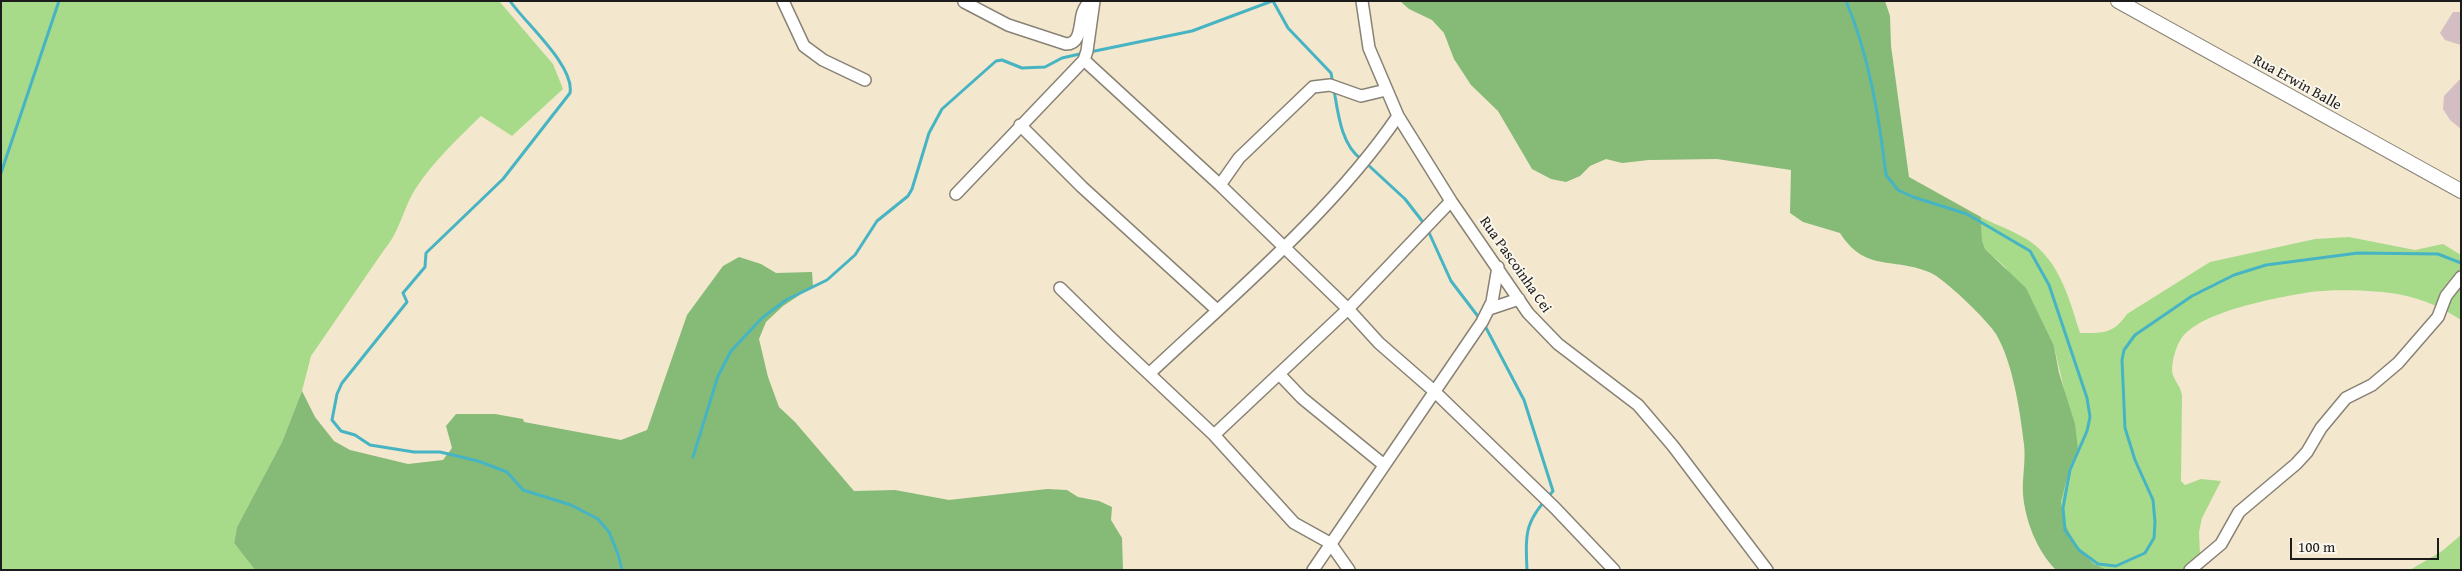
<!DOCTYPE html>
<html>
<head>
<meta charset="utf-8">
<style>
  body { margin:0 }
  #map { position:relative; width:2462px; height:571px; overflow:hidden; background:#f3e7ce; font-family:"Gentium Book Plus",serif }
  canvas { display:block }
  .frame { position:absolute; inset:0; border:2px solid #1c1c1c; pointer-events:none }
  .scale { position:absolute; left:2290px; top:538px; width:149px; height:22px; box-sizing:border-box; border:2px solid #1c1c1c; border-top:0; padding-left:6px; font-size:15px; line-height:18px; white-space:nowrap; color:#1c1c1c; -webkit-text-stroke:4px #fbf7ec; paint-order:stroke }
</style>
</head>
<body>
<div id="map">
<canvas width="2462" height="571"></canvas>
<div class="frame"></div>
<div class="scale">100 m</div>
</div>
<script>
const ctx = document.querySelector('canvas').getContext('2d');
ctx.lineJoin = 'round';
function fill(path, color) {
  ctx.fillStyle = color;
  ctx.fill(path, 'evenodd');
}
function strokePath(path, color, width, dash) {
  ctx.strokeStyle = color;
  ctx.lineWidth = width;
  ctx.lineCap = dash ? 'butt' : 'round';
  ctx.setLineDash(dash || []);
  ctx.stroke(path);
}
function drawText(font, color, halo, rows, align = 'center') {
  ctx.font = font + ' "Gentium Book Plus",serif';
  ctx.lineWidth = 4;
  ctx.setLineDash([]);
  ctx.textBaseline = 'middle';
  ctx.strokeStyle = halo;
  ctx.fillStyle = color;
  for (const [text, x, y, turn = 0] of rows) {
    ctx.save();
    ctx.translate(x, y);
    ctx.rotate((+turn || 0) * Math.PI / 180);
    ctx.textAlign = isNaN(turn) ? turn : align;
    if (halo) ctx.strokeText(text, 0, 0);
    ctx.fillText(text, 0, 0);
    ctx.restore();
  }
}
const industrial = new Path2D(`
  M2453,12h8v33l-16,-5 -5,-7z
  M2461,78v51l-11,-9 -7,-11 1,-13z`);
const green = new Path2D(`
  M1,1h498l54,63 10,25 -51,47 -31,-20c-24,23 -47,45 -65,72 -13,20 -16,44 -32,62l-73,106 -9,35 -20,51 -45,85 -3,16 21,27h-254z
  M1981,217c12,7 26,11 38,18 39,19 49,60 61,98 24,0 33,1 47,-19l83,-52 105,-23 34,-2 66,13 28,-6 18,11v65c-18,-12 -38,-21 -59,-25 -23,-5 -68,-6 -91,-3 -31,5 -112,19 -130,47 -5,7 -11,27 -8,36 3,8 8,12 9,21l-1,85 4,4 16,-6 20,2 -19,37 -3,14 1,22 -16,16h-76l-14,-6 -14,-13 -14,-25 -5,-24 9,-35 8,-18 -24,-103 -49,-79 -20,-18 -3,-9z
  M2461,535v35h-51l32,-19z`);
const forest = new Path2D(`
  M1400,1h485l5,15 1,30 18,131 72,40 1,23 3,9 41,39 28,58 5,27 16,51 3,25 -8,18 -9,35 5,24 14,25 14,13 14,6h-52c-19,-19 -31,-50 -33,-76 -1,-16 3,-33 1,-50 -4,-33 -11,-81 -28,-110 -8,-13 -53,-57 -67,-62 -38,-15 -64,0 -89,-39l-37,-11 -13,-9 1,-43 -74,-11 -68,1 -27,3 -16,-4 -16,7 -10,10 -14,6 -15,-3 -19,-10 -34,-58 -27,-26 -17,-26 -10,-26 -12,-13 -23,-11z
  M739,257l22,7 15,9 36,-1 1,14 -30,20 -17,16 -7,17 9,38 11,30 16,15 59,69 41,-1 54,10 98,-11 20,1 11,7 21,4 13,6 -1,13 11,18 1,32h-868l-21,-27 3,-16 45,-85 20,-51 13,26 19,24 16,9 58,14 35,-4 9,-12 -6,-22 10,-12h39l28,5 1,3 97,18 26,-10 40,-115 36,-49z`);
const stream = new Path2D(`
  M510,1c15,22 65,65 60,92l-67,86 -77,74 -1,14 -22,26 4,9 -65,81 -5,11 -5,26 9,11 14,4 15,10 44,7h26l38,9 29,11 16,18 48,15 27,14 11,13 9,22 4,16
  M1273,1l15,27 43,45 2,11
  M1846,1c23,54 33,116 40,174l12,15 15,7 54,17 63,37 19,34 38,113 3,19 -3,14 -17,39 -3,16 -4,22 2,22 14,20 19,14 18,2 29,-13 9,-15 1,-16 -2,-22 -18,-40 -10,-32 -3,-68 2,-10 11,-15 57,-39 42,-21 32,-10 92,-12 80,1 23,9
  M1090,52l102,-21 80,-30
  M1334,90c4,23 7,54 27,69
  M1366,163l39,36 21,27 25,55 29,38
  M1,173l58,-172
  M1484,324l40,76 29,91c-27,31 -28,37 -26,79
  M693,457l25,-81 13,-25 31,-33 24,-18 41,-20 28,-25 22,-34 31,-25 4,-7 17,-56 13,-24 54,-48 6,-1 20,8 23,-1 17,-9 22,-5`);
const minor = new Path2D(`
  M783,1l21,45 19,14 42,20
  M1362,1l7,47 29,68 53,85 77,112 30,31 80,61 35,41 94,124
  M964,2l44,23 58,19c16,0 13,-21 17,-32 1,-4 4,-7 6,-11
  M1084,60l3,-9 7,-50
  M1020,125l62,62 135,123
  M1220,185l19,-27 74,-71 17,-2 31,11 25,-6
  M956,194l128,-134 136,125 128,124 31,34 55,48 121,117 59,62
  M1060,288l51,50 103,97 80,88 36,20 19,27
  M1489,309l30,-10
  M1150,373c83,-78 184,-163 248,-257
  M1280,375l22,23 82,67
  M1214,435l134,-126 103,-108
  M1313,570l169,-248 10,-20 6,-35
  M2190,570l31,-26 18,-32 57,-48 11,-12 14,-24 25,-30 26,-13 26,-22 40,-46 8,-21 15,-19`);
const tertiary = new Path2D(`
  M2118,1l343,190`);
const streetNames = [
  ["Rua Erwin Balle",2297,83,29],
  ["Rua Pascoinha Cei",1515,265,55]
];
fill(industrial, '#d2bec3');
fill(green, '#a7db8a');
fill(forest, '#85bb76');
strokePath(stream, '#47b4c4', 3);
strokePath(minor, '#888275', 14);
strokePath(tertiary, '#888275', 16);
strokePath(minor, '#fff', 11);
strokePath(tertiary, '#fff', 14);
drawText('15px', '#1c1c1c', '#fbf7ec', streetNames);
</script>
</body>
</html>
